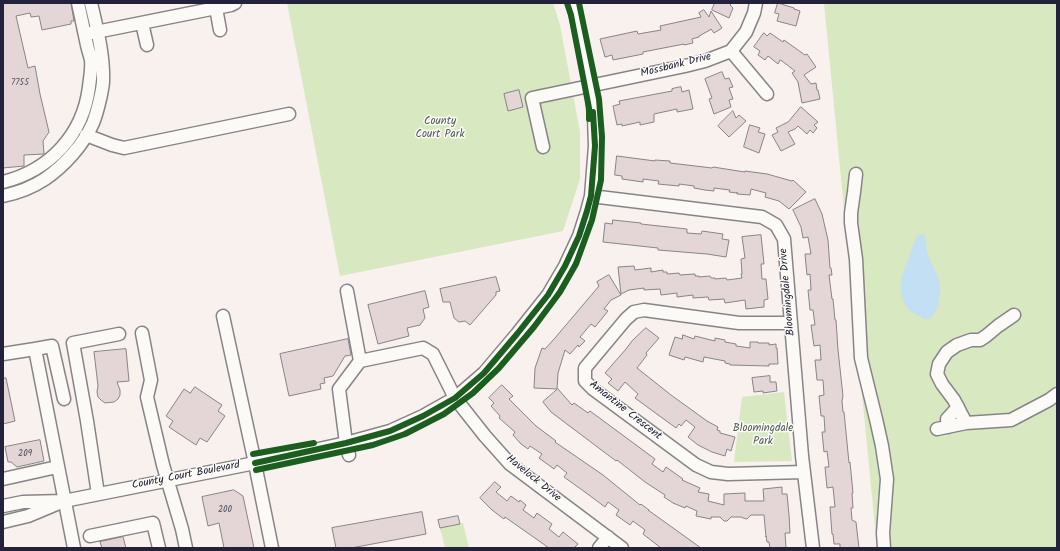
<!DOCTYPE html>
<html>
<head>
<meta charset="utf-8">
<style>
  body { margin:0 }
  #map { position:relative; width:1060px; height:551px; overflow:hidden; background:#f8f1ee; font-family:Kalam,sans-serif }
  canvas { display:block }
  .frame { position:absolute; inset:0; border:4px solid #22223b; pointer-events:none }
</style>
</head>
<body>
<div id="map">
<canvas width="1060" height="551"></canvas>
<div class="frame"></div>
</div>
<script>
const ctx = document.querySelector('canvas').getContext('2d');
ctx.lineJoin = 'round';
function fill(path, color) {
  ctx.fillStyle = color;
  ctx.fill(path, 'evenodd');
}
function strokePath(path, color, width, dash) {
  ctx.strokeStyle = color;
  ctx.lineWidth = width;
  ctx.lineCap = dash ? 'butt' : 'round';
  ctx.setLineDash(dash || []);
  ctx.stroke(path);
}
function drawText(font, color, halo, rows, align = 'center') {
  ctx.font = font + ' Kalam,sans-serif';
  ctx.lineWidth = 3;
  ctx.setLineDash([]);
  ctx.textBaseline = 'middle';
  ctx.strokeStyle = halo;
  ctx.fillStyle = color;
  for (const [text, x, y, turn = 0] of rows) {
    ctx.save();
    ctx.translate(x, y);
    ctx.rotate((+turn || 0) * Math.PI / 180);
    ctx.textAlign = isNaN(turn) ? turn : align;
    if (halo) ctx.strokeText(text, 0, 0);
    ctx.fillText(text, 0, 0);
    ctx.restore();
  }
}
const green = new Path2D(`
  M287,3h266l7,22 20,107v47l-17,52 -223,45z
  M824,3h233v545h-180z
  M784,392l8,69 -58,1 8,-65z
  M463,523l6,25h-24l-5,-20z`);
const water = new Path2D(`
  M924,234c4,9 1,16 5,24 9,19 15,27 8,50 -2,3 -3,8 -7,10 -3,2 -8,0 -11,-2 -3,-2 -8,-4 -10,-6 -3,-2 -4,-6 -5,-8 -7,-16 -2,-27 4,-42 3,-8 5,-17 10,-25z`);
const building = new Path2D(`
  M3,3h68l3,18h-3v3l-29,6 -3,-14 -8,1 -1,-4 -14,3 12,52 7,-2 5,28 9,38 -6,9 1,13 -20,1v11l-21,2z
  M715,3h17l-2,2 3,3 -4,10 -17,-8z
  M778,3l16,5v1l6,2 -4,15 -19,-5 2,-7 -4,-1z
  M704,10l5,7 2,-6 11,17 -8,5 -3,-4 -1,1 -11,6v1l-7,2 1,4 -9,2v-1l-41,8v2l-30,6 -1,-5 -7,2 -5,-18 37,-8 1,3 23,-4 -1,-4 41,-9 -2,-4z
  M764,33l3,3 3,-3 13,9 1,-2 21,15 2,-1 9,13 -12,8 7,9 5,-1 1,7h1l2,9 -18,4 -4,-21 -6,-9 3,-2 -13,-10 -2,-1 -2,4 -10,-8 -3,4 -7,-5 2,-4 -6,-4z
  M722,72l3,7 4,-1 4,9 -4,1 4,11 -4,1 2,7 -17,7 -5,-15 3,-1 -7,-19z
  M681,87l1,5 7,-2 4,19 -16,3v-3l-23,5v8l-14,3v-3l-18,4v-2l-5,1 -4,-19 7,-2 -1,-3 53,-10v-2z
  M519,90l4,17 -15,4 -4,-17z
  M801,107l17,15 -4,3 3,3 -4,5 -3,-3 -3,4 -9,-8 -3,3 -7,3 7,12 -14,7 -9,-16 6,-3 -2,-4 12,-6z
  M733,111l3,7 3,-3 7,6 -17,16 -11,-11z
  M750,125l10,3 -2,4 7,2 -6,19 -15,-6z
  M617,156l38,5v-1l15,1v2l42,5 1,-1 32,5v-1l22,3 25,7 1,-1 13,12 -17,17 -10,-8 -14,-4 1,-4 -15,-4 -1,6 -13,-1v-2v1l-8,-1 1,-2 -16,-2v3l-9,-1 -11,-2v-2l-15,-2v2l-21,-2 1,-3 -16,-2v3l-21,-3v-3l-7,-1z
  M815,199l7,15 6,26 2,28h1l1,7h-3l3,24h1l2,21h1l2,30 5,46 -1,5 1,11h1l5,51 1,-1 3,31h-1l1,15h-2l1,12 4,2 3,26h-19v-4h-6l-1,-10h-1l-2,-27h5l-2,-20 -6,1 -2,-21h4l-2,-16 -3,1 -2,-20h3l-1,-16h-3l-2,-20 5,-1 -1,-15h-6l-2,-20h6l-1,-15 -6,1 -3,-21h4l-2,-15h-3l-2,-20h3l-1,-16 -3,1 -1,-10 -1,-11h6l-3,-17 -5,1 -2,-11 -8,-17z
  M613,220l28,3v1l46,5v4l14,1 1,-3 21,3 -1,5 7,1 -3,17 -19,-3 -49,-4v-2l-55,-6 2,-19 7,1z
  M761,235l3,29h-3l1,15h4l2,20 -4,1v7l-18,2 -1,-9 -20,3 -1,-4 -15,1 -1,-3 -15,1v-3l-16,2v-4l-16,2 -1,-6 -16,1v-2l-15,2 -8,4 -3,-27 16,-1 1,4 16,-2v4l12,-2v2h4v2l12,-1 1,2 15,-1v2h4v1l11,-1 1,2h4v1l11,-1 1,2 15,-2 -1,-4h1l-1,-15 4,-1 -3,-21z
  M609,275l12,20 -10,5 -7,9 4,2 -13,16 -4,-3 -11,13 5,4 -6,6 -1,-2 -8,9 -5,-4 -7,23 -1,16 -23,-1 1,-20 7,-20 3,1 10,-11 44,-52 -2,-4z
  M496,277l4,14 -4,1v3l-26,30 -5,-4 -6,1 -5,-4 -4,-16h-7l-3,-13z
  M425,291l4,16 -6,2 2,9 -5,7 -13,3 2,8 -31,8 -10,-39z
  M646,328l13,10 -13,15 1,2 -10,13 34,27 36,26 11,6 -1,3 3,1v2l15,4 -4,14 -4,-2 -2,7 -13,-4 -14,-7 -10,-8 7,-10 -9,-7 -5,6 -2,-2 -3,4 -41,-30 3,-4 -13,-12 -7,9 -10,-8 4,-4 -7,-6 21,-24 6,-8z
  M683,335l11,4 1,-3 20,5v-3l10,2v2l11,2v2l14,2v-6h8v1h11v2l7,-1v4h1l1,16h-9v2l-39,-1v-1l-5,-1v-2l-21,-4 -1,5 -18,-5 -1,3 -15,-5 6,-18 7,2z
  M348,339l3,16 -6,1 -12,20 -9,2 1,5 -5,1 1,5 -32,7 -9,-42z
  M126,349l3,32 -12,1 3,8v5l-2,4 -4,3 -9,1 -4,-3 -3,-3 -1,-5 1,-6 -4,-34z
  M770,376v6h6l1,9 -14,2v-2l-9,1 -2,-14z
  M3,378h3l9,43 -12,3z
  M502,385l11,11 -4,3 27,27 20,15 -1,1 48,33 37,30 1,-1 8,6h-1l53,38h-40l-18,-14 2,-4 -12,-9 -3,4 -14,-10 3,-5 -11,-8 -3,5 -16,-12 -25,-18 3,-4 -10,-8 -3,4 -15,-11 3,-4 -12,-8 -2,3 -7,-5 -8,-9 2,-3 -16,-14 1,-2 -9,-10 3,-3 -5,-5z
  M195,387l27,18 -4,6 7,5 -18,26 -7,-4 -4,7 -27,-18 4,-6 -7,-5 18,-27 6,4z
  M558,389l14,16 2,-2 14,10 2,-2 65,48 -3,5 11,8 3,-5 17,12 -1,1 18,8 -2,4 11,2 -1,7 16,4v-11l21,-1v8h19l-1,-12 19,-2v7h5l2,21 1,18h-5l1,15h-16l-1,-6h-2l-1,-6v1l-2,-22h-13l-4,4 -4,-1 -2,-1h-10l-4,4h-3l-4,-4h-9v2l-15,-3 1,-5 -11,-5 -1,2 -12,-5 -9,-6 1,-2 -20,-13 -28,-22 -1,1 -65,-49 -8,-10z
  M40,440l4,21 -27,6 -6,-5h-3l-3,-15z
  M495,482l6,5 -5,5 11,9 4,-5 8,6 1,-2 6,5 -3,5 11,8 3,-5 15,11 -3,5 10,8 4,-5 15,12 -4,4h-25l-44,-31 -1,2 -12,-9 -12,-12z
  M234,490l9,6 11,52h-30l-5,-25 -11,3 -6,-29z
  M422,512l4,22 -75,14h-15l-4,-20z
  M458,516l2,8 -20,4 -2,-8z
  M123,537l3,11h-24l-2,-6z`);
const minor = new Path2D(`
  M216,8l4,22
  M142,23l5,22
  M91,33l140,-28 4,-2
  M731,51l36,43
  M86,135l26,10 12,3 165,-34
  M543,147l-11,-49 153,-32 20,-5 26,-10 15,-19 8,-19 2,-10
  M856,174l-2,18 -3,21v10l5,36 5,99 15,61 6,27 5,33 -4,54 1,15
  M3,182c47,-12 80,-47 86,-95 1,-9 3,-19 2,-27 -1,-5 -3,-10 -4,-15 -3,-14 -6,-28 -9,-42
  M3,196c14,-3 30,-9 42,-17 19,-13 39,-35 48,-56 4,-10 9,-30 10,-41 1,-27 -6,-53 -12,-79
  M591,196l171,21 14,8 8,14 18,217 11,92
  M347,291l13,70 63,-13 10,6 22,44 30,38 25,28 112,84
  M223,316l30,138 19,94
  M791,323h-52l-95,-13 -10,2 -8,7 -41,49v13l8,8 103,76 15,7 17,2 76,-2
  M142,333l9,47 -4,17 16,68 19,64 4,19
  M35,349l17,-3 12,53
  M3,354l32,-5 39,199
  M966,423l-12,-23 -12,-16 -5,-10 2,-10 8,-12 10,-7 14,-5h9l6,-4 12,-10 16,-11
  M948,427l-1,-8 11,-12
  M937,429l29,-6 45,-3 38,-20 8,-6
  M349,455l-3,-12 -7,-54 21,-28
  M3,479l54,-12
  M98,494l-11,-73 -14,-78 46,-9
  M3,506l20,-4 41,-1 191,-38 91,-20 44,-12 33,-15 32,-18 29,-25 33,-39 31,-39 17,-29 14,-30 8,-25 4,-15 4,-50 -1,-29 -3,-32 -18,-82
  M3,522l25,-6 31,-13
  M90,536l63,-13 6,25
  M599,548l9,-11`);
const cycleway = new Path2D(`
  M567,3l4,12 18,93v11
  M253,454l61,-11
  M255,463l91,-20 44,-12 33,-15 32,-18 29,-25 33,-39 31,-39 17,-29 14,-30 8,-25 4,-15 4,-50 -2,-34
  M256,470l117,-25 32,-11 39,-20 29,-21 26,-25 35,-41 26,-35 16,-28 16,-44 9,-40 1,-43 -3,-38 -20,-96`);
const numberNames = [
  ["7755",20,83],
  ["209",25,454],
  ["200",225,510]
];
const streetNames = [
  ["Mossbank Drive",676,66,-14],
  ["Bloomingdale Drive",788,292,-95],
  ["Amantine Crescent",625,411,38],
  ["County Court Boulevard",186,476,-11],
  ["Havelock Drive",533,479,39]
];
const parkNames = [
  ["County",440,122],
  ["Court Park",440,135],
  ["Bloomingdale",763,429],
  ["Park",763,442]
];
fill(green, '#d8e8c0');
fill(water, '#c2dff4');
fill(building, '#e4d6d6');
strokePath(building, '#878487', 1);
strokePath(minor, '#878487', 15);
strokePath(minor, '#fbfaf7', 12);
strokePath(cycleway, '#1b5e20', 6);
drawText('9px', '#545163', null, numberNames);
drawText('11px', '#22223b', '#fdfcf7', streetNames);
drawText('11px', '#515b58', '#fdfcf7', parkNames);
</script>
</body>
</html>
